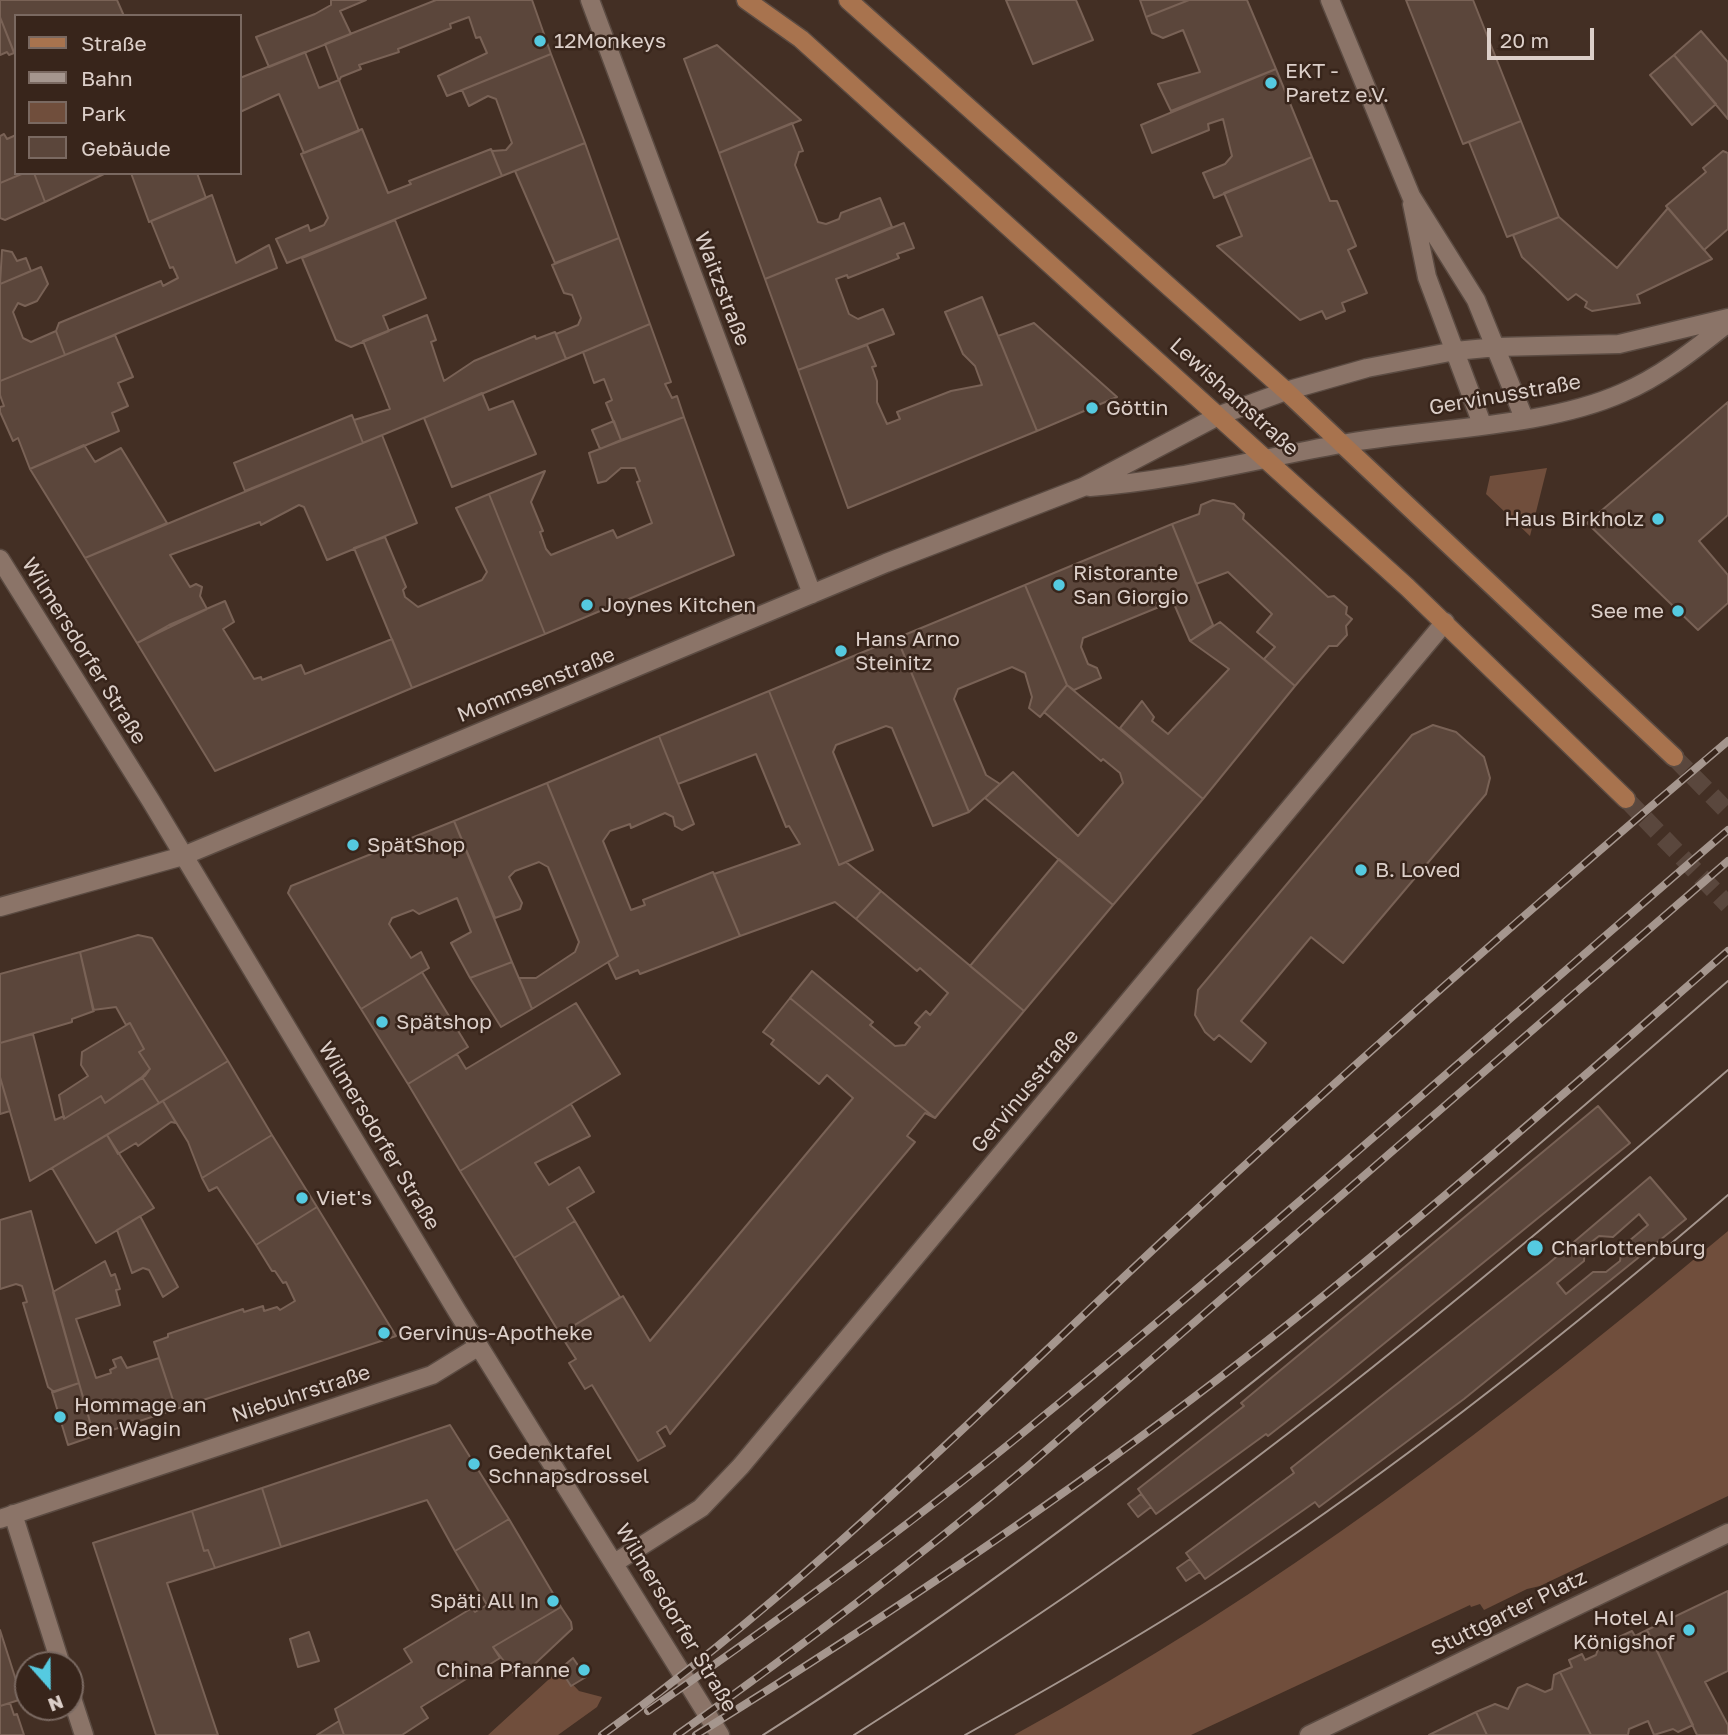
<!DOCTYPE html>
<html>
<head>
<meta charset="utf-8">
<style>
  body { margin:0 }
  #map { position:relative; width:1728px; height:1735px; overflow:hidden; background:#432f24; font-family:"Golos Text",sans-serif }
  canvas { display:block }
  .legend { position:absolute; left:14px; top:14px; width:228px; height:161px; box-sizing:border-box; background:#38251b; border:2px solid #7a6961; margin:0; padding:9px 12px; list-style:none; font-size:21px; color:#dccfc9 }
  .legend li { display:flex; align-items:center; gap:14px; height:35px }
  .legend b { width:35px; border:2px solid #7a6961 }
  .north { position:absolute; left:14px; top:1651px; width:70px; height:70px; box-sizing:border-box; background:#38251b; border:2px solid #7a6961; border-radius:50%; rotate:159deg; font-size:19px; font-weight:700; line-height:28px; text-align:center; color:#dccfc9 }
  .north::after { content:''; display:block; margin:auto; width:24px; height:32px; background:#55cae0; clip-path:polygon(50% 0,100% 100%,50% 72%,0 100%) }
  .scale { position:absolute; left:1487px; top:28px; width:107px; height:32px; box-sizing:border-box; border:4px solid #dccfc9; border-top:0; padding-left:9px; font-size:21px; line-height:24px; white-space:nowrap; color:#dccfc9; -webkit-text-stroke:5px #38251b; paint-order:stroke }
</style>
</head>
<body>
<div id="map">
<canvas width="1728" height="1735"></canvas>
<ul class="legend">
<li><b style="height:9px;background:#a8734e"></b>Straße</li>
<li><b style="height:9px;background:#a5968e"></b>Bahn</li>
<li><b style="height:19px;background:#704e3c"></b>Park</li>
<li><b style="height:19px;background:#5b463b"></b>Gebäude</li>
</ul>
<div class="north">N</div>
<div class="scale">20 m</div>
</div>
<script>
const ctx = document.querySelector('canvas').getContext('2d');
ctx.lineJoin = 'round';
function fill(path, color) {
  ctx.fillStyle = color;
  ctx.fill(path, 'evenodd');
}
function strokePath(path, color, width, dash) {
  ctx.strokeStyle = color;
  ctx.lineWidth = width;
  ctx.lineCap = dash ? 'butt' : 'round';
  ctx.setLineDash(dash || []);
  ctx.stroke(path);
}
function drawText(font, color, halo, rows, align = 'center') {
  ctx.font = font + ' "Golos Text",sans-serif';
  ctx.lineWidth = 5;
  ctx.setLineDash([]);
  ctx.textBaseline = 'middle';
  ctx.strokeStyle = halo;
  ctx.fillStyle = color;
  for (const [text, x, y, turn = 0] of rows) {
    ctx.save();
    ctx.translate(x, y);
    ctx.rotate((+turn || 0) * Math.PI / 180);
    ctx.textAlign = isNaN(turn) ? turn : align;
    if (halo) ctx.strokeText(text, 0, 0);
    ctx.fillText(text, 0, 0);
    ctx.restore();
  }
}
const green = new Path2D(`
  M1547,468l-17,68 -44,-42 4,-18z
  M1728,1231v265l-188,90 -13,3 -43,21 -4,-6 -9,3 -1,-2 -279,130h-177c258,-140 490,-316 714,-504z
  M559,1670l20,21 23,6 -5,10 -39,28h-70z`);
const building = new Path2D(`
  M0,0h117l7,16h-108v41l-16,-40z
  M331,0h35l-26,11 11,23 -82,33 -13,-30 59,-23 16,-9z
  M436,0h96l19,54 -104,42 -9,-20 49,-23 -7,-16 -4,1 -7,-21 -19,7 1,4 -53,21 1,3 -40,13 2,4 -20,8 -2,4 -14,-37z
  M1006,0h70l17,40 -60,24z
  M1140,0h49l-43,17z
  M1189,0h58l29,69 -105,42 -13,-27 42,-12 -17,-42 -20,8 -11,-5 -6,-16z
  M1406,0h67l48,121 -58,23z
  M0,17l14,36 -5,2 -2,-3 -7,3z
  M1701,31l27,31v57l-54,-64z
  M717,45l84,75 -82,33 -35,-94z
  M305,52l14,36 20,-8 20,51 -55,22 -25,-59 -39,18v-34z
  M551,54l34,89 -83,33 -10,-25 14,-1 6,-7 -16,-44 -8,-3 -19,10 -7,-16z
  M1674,55l42,49 -24,21 -42,-50z
  M1276,69l36,88 -98,41 -11,-25 22,-9 7,-8 -9,-37 -15,5 1,6 -57,23 -11,-28z
  M1521,121l38,96 -52,20 -38,-95z
  M792,123l11,28 -4,1 -4,13 23,57 8,2 13,-5 2,-6 39,-15 12,29 -127,52 -46,-126z
  M362,129l26,64 23,-9 -2,-3 82,-32 11,27 -215,87 -11,-24 32,-14 2,6 14,-6 4,-7 -27,-64z
  M4,134l3,5 9,-4v38h8l-24,10v-47z
  M585,143l34,95 -64,25 -40,-92z
  M1723,151l5,2v76l-24,21 -38,-44 40,-34 -3,-4z
  M1312,157l18,44h7l19,45 -8,4 19,43 -25,10 3,8 -19,8 -4,-8 -22,9 -83,-74 25,-10 -18,-43z
  M24,173h10l11,29 -40,18 -5,-2v-35z
  M34,173h69l1,1 -59,28z
  M131,173h66l9,25 -57,24z
  M212,195l24,68 33,-18 8,23 -212,87 -9,-24 3,-8 102,-42 2,5 15,-8 -5,-11 -3,1 -19,-47z
  M1668,208l44,51 -75,36 3,8 -48,8 -7,-4 2,-5 -11,-8 -8,6 -46,-43 -9,-22 46,-18 58,51z
  M395,220l31,78 -43,18 6,15 -38,16 -15,-7 -34,-82z
  M904,223l10,25 -17,6 2,4 -51,20 -1,-3 -11,4 13,35 9,5 25,-10 11,25 -96,36 -33,-91z
  M619,238l31,86 -84,35 -10,-25 22,-9 3,-7 -9,-23 -8,-2 -12,-28z
  M2,250l10,2 5,9 9,-3 5,13 -31,13z
  M41,267l7,17 -11,17 -12,5 -7,-3 -5,9 10,26 8,4 25,-11 9,24 -65,26v-97z
  M982,297l55,134 -189,77 -50,-138 69,-25 9,21 -4,1 5,14v21l10,22 13,-5 -3,-7 54,-21 31,-6 -7,-19 -12,-12 -18,-42z
  M427,315l9,25 -5,2 13,39 30,-20 61,-25 1,3 19,-7 11,27 -203,84 -9,-23 36,-11 -27,-68z
  M1034,323l83,74 -80,34 -39,-95z
  M650,324l21,58 -6,2 7,14 5,-2 7,21 -63,23 -15,-37 6,-3 -8,-21 -10,4 -11,-31z
  M115,335l18,42 -15,6 10,23 -16,7 7,18 -89,38 -12,-31 -5,3 -13,-29v-5l4,-1 -4,-11v-14z
  M482,393l7,17 24,-9 23,53 -84,33 -28,-69z
  M1728,402v113l-29,26 29,34v28l-30,27 -111,-107z
  M352,415l11,28 -118,48 -11,-28z
  M684,417l50,138 -189,79 -56,-140 56,-23 -14,31 12,29 -3,1 6,17 5,6 62,-25 4,8 35,-15 -15,-41 3,-1 -5,-13h-14l-15,13 -8,2 -9,-30z
  M614,421l7,19 -21,9 -8,-19z
  M382,435l35,88 -90,37 -23,-53 -5,-2 -38,20 -1,-3 -90,33 20,32 6,-3 6,3 -2,9 7,13 -70,34 -52,-85z
  M84,445l11,17 26,-14 46,75 -82,35 -55,-89z
  M489,494l56,140 -133,54 -58,-140 31,-11 21,50 -3,3 2,7 13,10 64,-27 5,-8 -31,-64z
  M1213,500l21,4 10,10 -1,5 85,78 6,-1 13,11 -1,7 6,5 -6,7 1,9 -10,11h-8l-34,40 -31,-27 11,-12 -18,-15 15,-18 -44,-42 -32,12 -24,-60 27,-10 2,-9z
  M1172,524l41,101 -23,16 -19,-44 -14,6 2,4 -76,31 -2,9 7,17 9,4 4,10 -27,12 -7,-5 -42,-100z
  M1025,585l42,100 -27,32 -11,-9 3,-11 -7,-24 -13,-6 -54,22 -4,10 32,76 14,9 -31,28 -72,-174z
  M225,601l9,21 -11,7 31,50 7,-2 1,3 39,-15 4,9 87,-35 20,49 -197,83 -78,-128 32,-18z
  M1220,622l75,64 -92,113 -83,-71 22,-27 12,16 -2,4 16,13 61,-65 -39,-28z
  M897,638l72,174 -36,14 -41,-98 -6,-2 -50,19 -3,7 40,98 -34,15 -70,-174z
  M1067,685l136,114 -90,106 -128,-107 28,-26 65,64 45,-53 -3,-10 -17,-14 -2,2 -57,-49z
  M769,691l70,174 7,-3 35,29 -25,28 -21,-17 -95,34 -26,-62 86,-30 -11,-18 -3,1 -30,-73 -78,30 -19,-48z
  M1433,725l23,7 28,25 6,21 -4,16 -143,169 -32,-26 -70,84 25,22 -15,19 -32,-27 -5,5 -9,-8 -10,-17 3,-25 214,-255z
  M659,736l35,88 -12,6 -7,-4 -2,-9 -8,-4 -34,15 -1,-4 -20,7 -7,10 28,69 14,-5 -2,-5 70,-28 27,64 -100,38 -2,-4 -22,9 -8,-17 10,-6 -71,-173z
  M547,783l71,173 -86,53 -13,-31h17l39,-26 4,-10 -31,-75 -9,-5 -24,9 -6,6 13,26 -2,6 -25,9 -41,-97z
  M454,821l58,141 -42,16 -19,-35 20,-11 -14,-34 -38,16 -6,-4 -21,8 -3,6 22,34 10,-6 8,16 -68,41 -73,-116 3,-7z
  M1059,859l54,46 -89,106 -54,-45z
  M881,891l143,120 -89,107 -145,-120 22,-27 61,51 -3,3 25,21 10,-1 15,-18 -5,-4 11,-12 4,4 18,-22 -28,-25 -3,3 -61,-52z
  M138,935l14,3 76,123 -69,42 -17,-26 8,-8 -11,-17 5,-3 -14,-26 -4,2 -10,-18 -23,3 -13,-58z
  M80,952l14,59 -22,8v3l-72,21v-69z
  M512,962l20,47 -31,18 -31,-49z
  M422,972l46,75 -60,37 -47,-75z
  M790,998l145,120 -10,-5 -18,23 8,6 -245,292 -4,-8 -9,6 8,14 -27,15 -46,-76 -7,4 -16,-26 7,-4 -16,-25 63,-38 27,45 203,-243 -26,-23 -8,9 -48,-40 3,-4 -11,-8z
  M576,1003l44,71 -160,97 -52,-87 49,-30 9,15z
  M130,1023l14,26 -5,3 11,17 -5,7 -40,27 -4,-7 -37,23 -5,-24 29,-19 -7,-11 1,-13z
  M33,1034l22,86 9,-4v3l37,-23 4,7 37,-26 17,26 -129,78 -30,-104v-34z
  M228,1061l44,74 -70,43 -14,-36 -25,-41z
  M0,1077l10,34 -10,3z
  M163,1101l13,22 -5,-1 -33,24 -2,-3 -18,11 -11,-19z
  M571,1104l19,32 -55,27 14,22 30,-18 15,25 -27,16 8,13 -61,37 -54,-87z
  M1598,1106l32,37 -298,243 -64,50 -2,-2 -110,80 -18,-25 106,-83 -3,-3z
  M107,1135l47,73 -58,35 -44,-75z
  M272,1135l45,72 -61,38 -39,-58 -8,4 -7,-13z
  M1650,1177l36,42 -222,180 -145,108 -4,-5 -110,77 -19,-26 108,-80 -3,-5 257,-204z
  M317,1207l79,129 -220,73 -22,-67 14,-5v-3l75,-25 1,3 19,-6 1,5 13,-4 3,3 15,-9 -9,-19 -3,1 -8,-12h-3l-16,-26z
  M31,1211l48,172 -25,9 -6,-5 -25,-84 4,-1 -5,-16 -6,-2 -16,5v-69z
  M1639,1214l9,11 -26,22 -2,14 -14,11h-13l-27,22 -9,-11 27,-22 1,-14 14,-11 14,1z
  M140,1216l38,71 -15,10 -14,-27 -6,-2 -11,5 -15,-43z
  M575,1221l45,76 -60,37 -46,-76z
  M105,1261l6,15 4,-2 5,15 -4,1 4,15 -44,14 20,59 15,-5 -1,-3 6,-3 -3,-7 8,-3 6,11 32,-10 17,51 -82,27 -41,-144z
  M79,1383l15,53 -26,9 -16,-53z
  M450,1425l59,94 -54,32 -28,-51 -146,47 -19,-59z
  M262,1488l19,59 -66,21 -7,-18 -4,1 -12,-40z
  M1141,1494l10,13 -13,10 -10,-13z
  M192,1511l12,40 4,-1 7,18 -48,15 51,152h-62l-63,-192z
  M509,1519l52,88 -68,40 7,11 -79,49 7,11 -26,17h-58l-9,-26 77,-47 -8,-13 68,-41 3,4 12,-7 -32,-54z
  M1190,1559l10,13 -14,9 -9,-13z
  M1728,1591v80l-23,11 23,43v10h-31l-50,-105z
  M561,1607l10,15 1,7 -49,46 -9,-1 -21,-27z
  M0,1630l22,69 -22,7z
  M1647,1630l46,95 -15,7 -5,-3 -19,6 -6,-14 -19,8 -1,6h-37l-31,-63 12,-5 -3,-7 13,-6 3,6 11,-5 4,-12 11,5 10,-6 -2,-5 13,-6 3,5z
  M309,1632l10,29 -21,6 -8,-28z
  M573,1658l13,19 -15,9 -11,-17z
  M1560,1672l31,63h-104l-11,-23 19,-8 13,5 10,-21 9,-4 18,8 7,-3 2,-14z
  M10,1703l4,12 3,-1 7,21h-24v-29z
  M1476,1712l11,23h-58z
  M339,1721l5,14h-27z`);
const secondaryTunnel = new Path2D(`
  M1674,757l54,55
  M1626,799l102,106`);
const street = new Path2D(`
  M590,0l222,594
  M1330,0l81,196 65,104 48,118
  M1412,204l15,73 55,147
  M1090,487c85,-6 167,-28 251,-43 87,-16 202,-16 281,-51 40,-17 73,-44 106,-70
  M0,559l151,242 306,510 263,424
  M0,907l183,-51 703,-293 197,-76 137,-72 66,-24 81,-23 88,-17 42,-4 122,-3 109,-26
  M13,1514l48,151
  M0,1519l432,-144 47,-29
  M616,1562l85,-54 40,-42 704,-844
  M70,1692l14,43
  M1309,1735l419,-202`);
const secondary = new Path2D(`
  M746,0l55,39 606,548 219,212
  M848,0l438,391 388,366`);
const tram = new Path2D(`
  M763,1735c346,-219 657,-486 965,-754
  M854,1735c79,-51 158,-101 235,-155 223,-156 433,-332 639,-510
  M965,1735c104,-58 209,-118 308,-186 159,-108 309,-228 455,-354`);
const rail = new Path2D(`
  M648,1711c134,-93 267,-189 393,-293 234,-190 458,-392 687,-588
  M602,1735c200,-144 375,-321 555,-489 186,-173 377,-341 571,-505
  M677,1735c120,-85 237,-174 350,-268l701,-606
  M696,1735c179,-111 355,-228 522,-356 176,-135 343,-283 510,-428`);
const markers = [
  [540,41,7,"#55cae0"],
  [1271,83,7,"#55cae0"],
  [1092,408,7,"#55cae0"],
  [1658,519,7,"#55cae0"],
  [1059,585,7,"#55cae0"],
  [587,605,7,"#55cae0"],
  [1678,611,7,"#55cae0"],
  [841,651,7,"#55cae0"],
  [353,845,7,"#55cae0"],
  [1361,870,7,"#55cae0"],
  [382,1022,7,"#55cae0"],
  [302,1198,7,"#55cae0"],
  [1535,1248,9,"#55cae0"],
  [384,1333,7,"#55cae0"],
  [60,1417,7,"#55cae0"],
  [474,1464,7,"#55cae0"],
  [553,1601,7,"#55cae0"],
  [1689,1630,7,"#55cae0"],
  [584,1670,7,"#55cae0"]
];
const poiNames = [
  ["12Monkeys",554,41],
  ["EKT -",1285,71],
  ["Paretz e.V.",1285,95],
  ["Göttin",1106,408],
  ["Haus Birkholz",1644,519,"right"],
  ["Ristorante",1073,573],
  ["San Giorgio",1073,597],
  ["Joynes Kitchen",601,605],
  ["See me",1664,611,"right"],
  ["Hans Arno",855,639],
  ["Steinitz",855,663],
  ["SpätShop",367,845],
  ["B. Loved",1375,870],
  ["Spätshop",396,1022],
  ["Viet's",316,1198],
  ["Charlottenburg",1551,1248],
  ["Gervinus-Apotheke",398,1333],
  ["Hommage an",74,1405],
  ["Ben Wagin",74,1429],
  ["Gedenktafel",488,1452],
  ["Schnapsdrossel",488,1476],
  ["Späti All In",539,1601,"right"],
  ["Hotel AI",1675,1618,"right"],
  ["Königshof",1675,1642,"right"],
  ["China Pfanne",570,1670,"right"]
];
const streetNames = [
  ["Waitzstraße",722,289,69],
  ["Gervinusstraße",1505,395,-10],
  ["Lewishamstraße",1234,397,42],
  ["Wilmersdorfer Straße",84,651,58],
  ["Mommsenstraße",536,685,-22],
  ["Gervinusstraße",1025,1091,-50],
  ["Wilmersdorfer Straße",379,1136,59],
  ["Niebuhrstraße",301,1394,-18],
  ["Stuttgarter Platz",1509,1613,-26],
  ["Wilmersdorfer Straße",676,1618,59]
];
fill(green, '#704e3c');
fill(building, '#5b463b');
strokePath(building, '#796256', 2);
strokePath(secondaryTunnel, '#5a473d', 18, [18, 9]);
strokePath(street, '#5b4b42', 21);
strokePath(secondary, '#5b4b42', 21);
strokePath(street, '#8b7468', 18);
strokePath(secondary, '#a8734e', 18);
strokePath(tram, '#a5968e', 2);
strokePath(rail, '#a5968e', 8);
strokePath(rail, '#38251b', 5, [16]);
for (const [x, y, r, color] of markers) {
  const dot = new Path2D();
  dot.arc(x, y, r, 0, 2 * Math.PI);
  ctx.fillStyle = color;
  ctx.fill(dot);
  strokePath(dot, '#38251b', 2.5);
}
drawText('21px', '#dccfc9', '#38251b', poiNames, 'left');
drawText('21px', '#dccfc9', '#38251b', streetNames);
</script>
</body>
</html>
